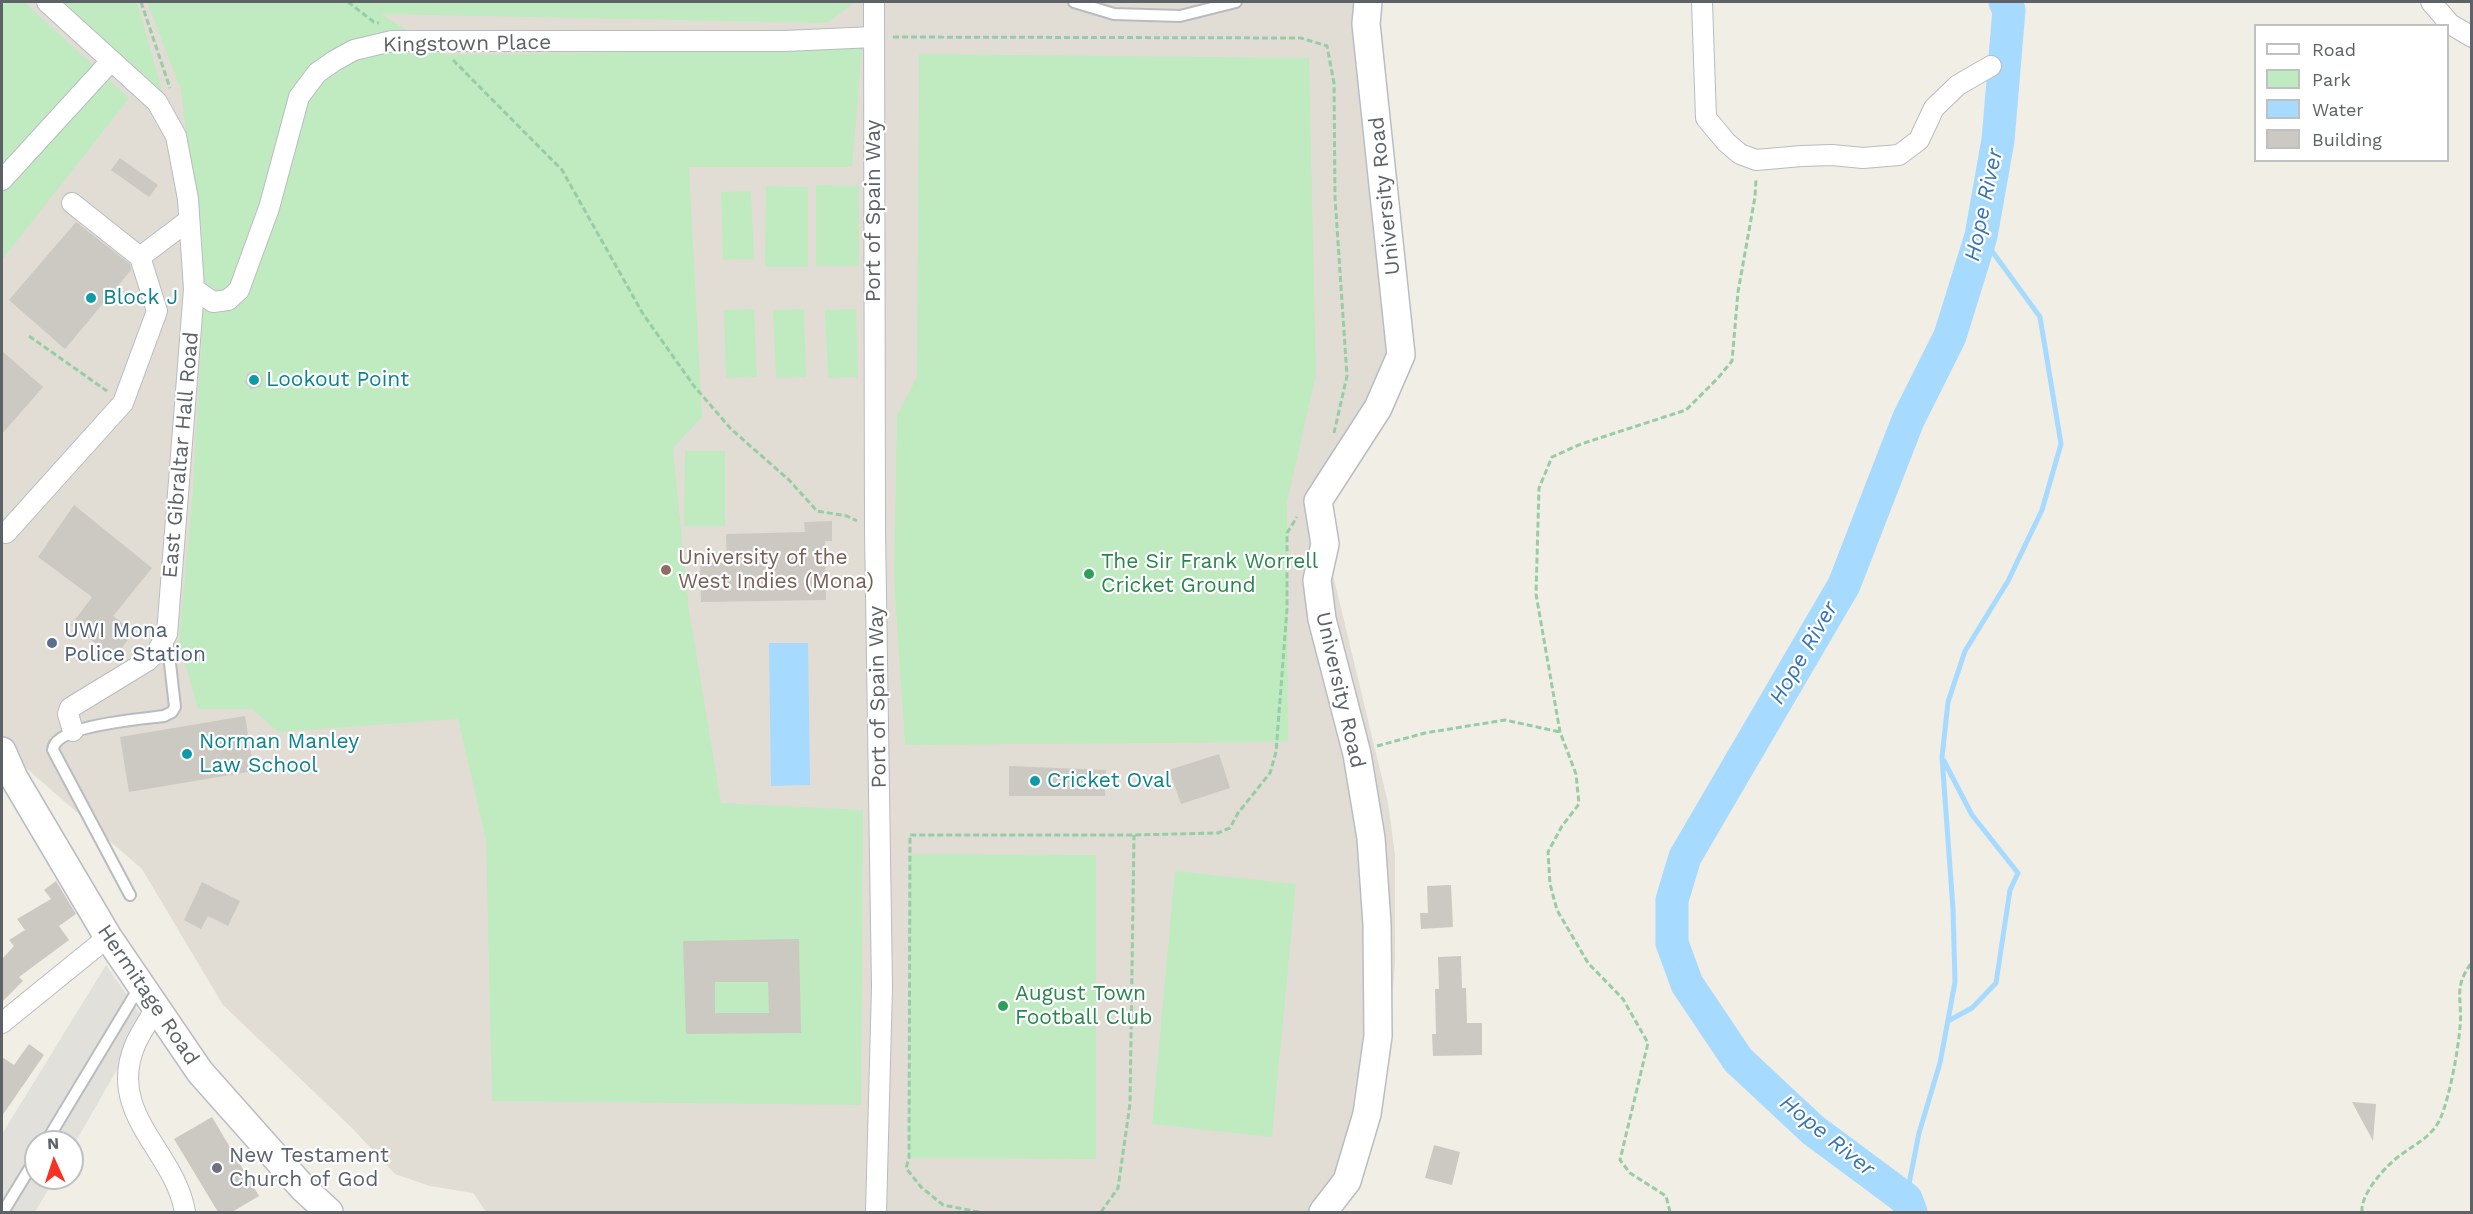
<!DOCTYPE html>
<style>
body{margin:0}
#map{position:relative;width:2473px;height:1214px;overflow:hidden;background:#f1eee5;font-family:"Work Sans",sans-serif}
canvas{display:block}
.frame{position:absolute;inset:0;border:3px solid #5d6267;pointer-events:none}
.legend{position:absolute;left:2254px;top:24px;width:195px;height:138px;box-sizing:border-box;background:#fff;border:2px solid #bec0c2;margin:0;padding:8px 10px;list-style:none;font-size:18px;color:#5d6267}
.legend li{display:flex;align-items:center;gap:12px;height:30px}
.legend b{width:30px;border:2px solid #bec0c2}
.north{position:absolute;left:24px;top:1130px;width:60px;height:60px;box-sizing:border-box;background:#fff;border:2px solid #bec0c2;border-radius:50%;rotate:357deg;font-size:16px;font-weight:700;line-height:24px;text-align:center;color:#5d6267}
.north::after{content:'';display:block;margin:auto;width:21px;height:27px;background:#fb3022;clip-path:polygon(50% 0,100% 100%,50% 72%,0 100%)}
</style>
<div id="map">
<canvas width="2473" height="1214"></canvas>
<div class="frame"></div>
<ul class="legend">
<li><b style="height:8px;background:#fff"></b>Road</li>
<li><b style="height:16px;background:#c0ebc0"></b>Park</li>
<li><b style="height:16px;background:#a7daff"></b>Water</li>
<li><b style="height:16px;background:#ccc9c2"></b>Building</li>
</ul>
<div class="north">N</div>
</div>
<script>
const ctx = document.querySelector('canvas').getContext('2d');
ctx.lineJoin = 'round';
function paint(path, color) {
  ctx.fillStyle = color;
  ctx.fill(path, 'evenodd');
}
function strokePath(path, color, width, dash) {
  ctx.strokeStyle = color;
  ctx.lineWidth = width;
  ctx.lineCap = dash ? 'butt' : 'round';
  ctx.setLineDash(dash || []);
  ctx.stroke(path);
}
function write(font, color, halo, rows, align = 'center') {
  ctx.font = font + ' "Work Sans",sans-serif';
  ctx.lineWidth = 4.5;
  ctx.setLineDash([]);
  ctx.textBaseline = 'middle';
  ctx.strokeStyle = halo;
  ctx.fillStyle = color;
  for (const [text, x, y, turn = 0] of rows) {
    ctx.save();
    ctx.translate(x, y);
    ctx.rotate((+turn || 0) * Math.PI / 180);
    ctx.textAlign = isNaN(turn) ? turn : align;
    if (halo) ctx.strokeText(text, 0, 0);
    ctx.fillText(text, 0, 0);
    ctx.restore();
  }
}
const industrial = new Path2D(`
 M106,965L145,1021L72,1148V1142H36V1178H55L35,1212H2V1134Z`);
const education = new Path2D(`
 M2,2H1371L1408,325L1320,521L1388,803L1395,855V963L1389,1042L1329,1212H486L473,1193L430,1186L395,1174L352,1128L223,1005L142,869L2,747Z`);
const green = new Path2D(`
 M2,2H24L129,98L2,260Z
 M61,2H137L165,101Z
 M147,2H855L827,23L381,14L447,55L862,48L852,167H689L702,417L673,448L689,610L721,803L863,810L861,1105L492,1101L486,840L458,719L278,732L252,709H198L179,642L193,489L205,279L181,90Z
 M919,54L1309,58L1316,375L1287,502L1288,742L905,745L894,580L897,416L917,377Z
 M816,185L859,186V266H816Z
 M766,186L808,187V267H765Z
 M751,191L754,259L723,260L721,192Z
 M754,309L757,377L726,378L724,310Z
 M804,309L806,377L776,378L773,310Z
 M856,309L858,377L828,378L825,310Z
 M685,451H725V526H684Z
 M909,854L1096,855V1159L909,1158Z
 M1175,871L1296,884L1272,1137L1152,1124Z`);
const water = new Path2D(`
 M769,643H808L810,785L771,786Z`);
const stream = new Path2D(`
 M1944,761L1972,815L2018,873L2010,890L1996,983L1972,1008L1948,1021
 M1906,1199L1919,1133L1940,1063L1955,982L1953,909L1942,757L1948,702L1965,651L2008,581L2042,510L2061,444L2040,317L1981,236`);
const river = new Path2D(`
 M1911,1212L1906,1199L1813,1130L1738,1060L1687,984L1672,943V900L1685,857L1844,585L1908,420L1950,336L1981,236L1998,140L2009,10L2005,2`);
const building = new Path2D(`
 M120,158L158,185L149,197L111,170Z
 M76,222L130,264L131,270L65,349L9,300Z
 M2,351L43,387L2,434Z
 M257,371L263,379L260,387L251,389L245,382L248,373Z
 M74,505L152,568L113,616L134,632L115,657L71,625L92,597L38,557Z
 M832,521V541H825L826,600L701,602L700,563H727L726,534L805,532L804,522Z
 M245,716L254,771L129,792L120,737Z
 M1219,754L1230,788L1181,804L1169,770Z
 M1009,766L1106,770L1105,796H1009Z
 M56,881L76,914L59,926L69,940L19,977L23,981L2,1002V959L14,946L9,940L25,930L17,919L51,899L44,890Z
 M202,882L240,901L228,926L208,916L201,929L184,920Z
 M1451,885L1453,927L1421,929L1420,913H1428L1427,886Z
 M799,939L801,1033L686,1034L683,941ZM715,982H768L769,1013H715Z
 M1461,956L1462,988H1466L1467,1023H1482V1055L1433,1056L1432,1034H1436L1435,989H1439L1438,957Z
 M29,1044L44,1055L2,1116V1057L14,1065Z
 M2352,1102L2376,1104L2373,1141Z
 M212,1117L259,1196L232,1212H218L174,1139Z
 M1434,1145L1460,1152L1452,1185L1425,1178Z`);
const path = new Path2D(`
 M141,2L170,88
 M348,2L374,22L379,23
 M893,37L1301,38L1327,46L1334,83L1335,197L1347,376L1334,433
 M453,60L562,170L643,314L694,386L731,429L789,480L817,511L847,516L857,521
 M29,336L107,391
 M1377,746L1425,733L1505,720L1560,732
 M979,1212L943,1205L921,1187L906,1168L909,1158L910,835H1134L1218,833L1230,828L1238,813L1270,773L1276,752L1287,609V533L1297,517
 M1101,1212L1118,1188L1130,1104L1134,835
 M1670,1212L1666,1196L1630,1173L1620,1160L1648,1043L1623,999L1588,963L1557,910L1550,884L1548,852L1562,826L1579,804L1576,774L1560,732L1536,594L1539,488L1552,457L1581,444L1686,410L1718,378L1732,361L1738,292L1755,197L1756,179
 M2362,1212C2360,1194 2387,1164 2402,1154C2417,1143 2433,1136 2441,1117C2450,1095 2458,1051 2460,1027C2463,999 2452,989 2472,962`);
const lane = new Path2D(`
 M1074,2L1114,14L1180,16L1236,2
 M130,895L53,750C54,725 142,719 164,716L172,712L175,707L167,637
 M46,1142L140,986
 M3,1212L36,1158`);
const street = new Path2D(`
 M47,2L157,102L176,136L188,199L194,289L167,634L157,652L147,661L70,708L68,714L73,731
 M874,2L875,530L882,987L876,1212
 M1702,2L1706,118L1726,142L1740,154L1756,160L1802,156L1832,155L1863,158L1899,155L1919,140L1934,108L1958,85L1991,66
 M2431,2L2450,24L2472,37
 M2,180L111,61
 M140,257L189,220
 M194,289L213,302L228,300L239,290L269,208L299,97L317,73L334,61L354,50L392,41H785L874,37
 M6,533L123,403L157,311L140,257L72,203
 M155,1009C149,1021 140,1033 135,1045C106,1114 175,1151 185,1212
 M2,1023L108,937`);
const secondary = new Path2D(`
 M2,751L14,778L108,937L200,1072L303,1188L329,1212
 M1323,1212L1347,1181L1367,1114L1378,1036L1377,924L1371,838L1357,754L1322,619L1317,580L1325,544L1318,501L1378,408L1401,355L1366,24L1368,2`);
const markers = [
 [91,298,6,"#0f9aa8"],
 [254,380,6,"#0f9aa8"],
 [666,570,6,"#8d6e63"],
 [1089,574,6,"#2e9e5b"],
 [52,643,6,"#5c6f8a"],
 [187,754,6,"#0f9aa8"],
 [1035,781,6,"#0f9aa8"],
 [1003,1006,6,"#2e9e5b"],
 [217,1168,6,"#6b7280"]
];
const streetNames = [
 ["Kingstown Place",467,44,-1],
 ["University Road",1385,196,-96],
 ["Port of Spain Way",874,211,-90],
 ["East Gibraltar Hall Road",181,455,-85],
 ["University Road",1340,690,77],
 ["Port of Spain Way",878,697,-91],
 ["Hermitage Road",148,995,56]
];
const cultureNames = [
 ["Block J",103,298],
 ["Lookout Point",266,380],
 ["Norman Manley",199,742],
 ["Law School",199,766],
 ["Cricket Oval",1047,781]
];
const educationNames = [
 ["University of the",678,558],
 ["West Indies (Mona)",678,582]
];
const leisureNames = [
 ["The Sir Frank Worrell",1101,562],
 ["Cricket Ground",1101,586],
 ["August Town",1015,994],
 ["Football Club",1015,1018]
];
const serviceNames = [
 ["UWI Mona",64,631],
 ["Police Station",64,655]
];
const worshipNames = [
 ["New Testament",229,1156],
 ["Church of God",229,1180]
];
const waterNames = [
 ["Hope River",1984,205,-78],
 ["Hope River",1804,653,-60],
 ["Hope River",1827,1136,39]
];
paint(industrial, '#e2e0da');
paint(education, '#e1ddd4');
paint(green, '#c0ebc0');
paint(water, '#a7daff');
strokePath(stream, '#a7daff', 5);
strokePath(river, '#a7daff', 33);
paint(building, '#ccc9c2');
strokePath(lane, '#b8bcc0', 14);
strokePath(street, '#b8bcc0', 22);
strokePath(secondary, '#b9bdc3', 30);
strokePath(path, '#97cda6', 3, [6, 3]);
strokePath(lane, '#fff', 10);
strokePath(street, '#fff', 20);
strokePath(secondary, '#fff', 27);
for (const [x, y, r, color] of markers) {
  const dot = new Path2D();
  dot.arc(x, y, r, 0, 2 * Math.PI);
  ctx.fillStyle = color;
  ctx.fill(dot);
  strokePath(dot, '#fff', 2);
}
write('21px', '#5d6267', '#fff', streetNames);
write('21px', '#0d838f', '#fff', cultureNames, 'left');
write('21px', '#785e54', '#fff', educationNames, 'left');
write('21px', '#27864d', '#fff', leisureNames, 'left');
write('21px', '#4e5e75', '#fff', serviceNames, 'left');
write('21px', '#5b616d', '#fff', worshipNames, 'left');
write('italic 22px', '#3674b3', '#fff', waterNames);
</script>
